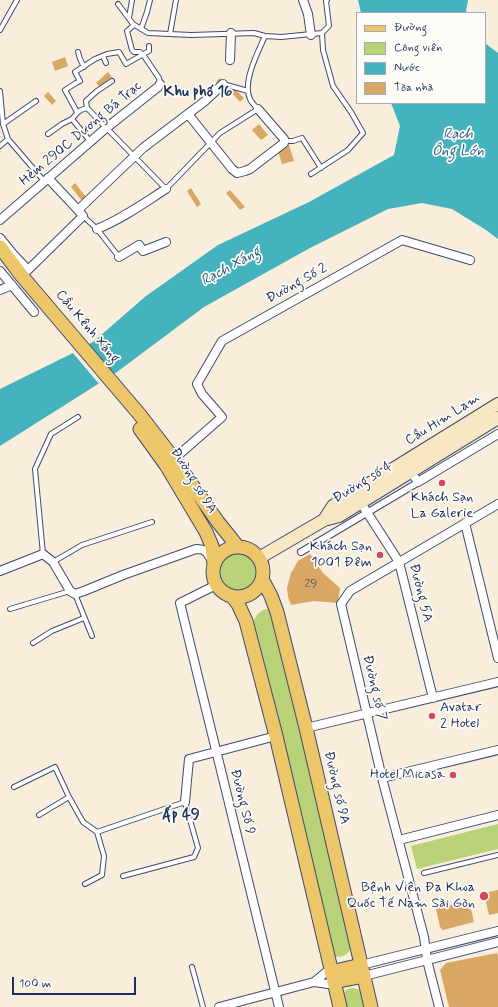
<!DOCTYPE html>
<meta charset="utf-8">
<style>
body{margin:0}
#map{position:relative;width:498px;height:1007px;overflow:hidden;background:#f9eddc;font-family:Mynerve,sans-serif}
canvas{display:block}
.legend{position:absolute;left:356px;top:12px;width:130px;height:92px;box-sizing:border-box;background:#fdfcf7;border:1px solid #a3aaba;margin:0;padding:5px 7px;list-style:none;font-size:12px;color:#1b2f5e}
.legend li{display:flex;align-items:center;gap:8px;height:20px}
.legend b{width:20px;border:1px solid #a3aaba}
.scale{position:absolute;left:12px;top:977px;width:124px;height:18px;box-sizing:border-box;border:2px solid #1b2f5e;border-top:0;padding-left:5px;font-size:12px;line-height:14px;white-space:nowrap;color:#1b2f5e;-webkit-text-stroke:3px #fdfcf7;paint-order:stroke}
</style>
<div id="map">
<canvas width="498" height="1007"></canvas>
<ul class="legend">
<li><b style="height:5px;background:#ecc669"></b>Đường</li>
<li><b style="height:11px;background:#bad277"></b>Công viên</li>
<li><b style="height:11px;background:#44b3be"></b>Nước</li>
<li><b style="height:11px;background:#d8a764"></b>Tòa nhà</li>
</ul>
<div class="scale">100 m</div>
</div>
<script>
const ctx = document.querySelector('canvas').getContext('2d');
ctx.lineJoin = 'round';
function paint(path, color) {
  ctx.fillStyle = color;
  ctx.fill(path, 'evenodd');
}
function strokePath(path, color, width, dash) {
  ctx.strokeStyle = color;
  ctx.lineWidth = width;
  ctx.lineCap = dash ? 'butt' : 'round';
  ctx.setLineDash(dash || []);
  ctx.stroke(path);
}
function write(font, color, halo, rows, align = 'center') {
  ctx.font = font + ' Mynerve,sans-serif';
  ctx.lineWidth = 3.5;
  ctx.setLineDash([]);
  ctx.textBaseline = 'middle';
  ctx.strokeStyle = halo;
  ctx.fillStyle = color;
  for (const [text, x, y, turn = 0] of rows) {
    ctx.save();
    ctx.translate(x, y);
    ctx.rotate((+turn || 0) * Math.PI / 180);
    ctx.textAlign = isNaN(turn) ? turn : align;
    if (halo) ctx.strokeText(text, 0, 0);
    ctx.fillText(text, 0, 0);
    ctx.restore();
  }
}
const green = new Path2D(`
 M219 571a19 19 0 1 1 38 0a19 19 0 1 1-38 0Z
 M265,609L270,610L273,614L352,947C348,954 344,957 336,957L332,953L254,625C254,616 257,614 265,609Z
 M498,824V849L417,869L411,846Z
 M353,988C365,990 364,996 367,1007H344C342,998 341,989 353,988Z`);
const water = new Path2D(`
 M358,0H468L466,11L467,13H361Z
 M485,43L498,53V239L486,230L452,209L422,203L388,209L310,248L204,307L117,372L0,446V389L71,354L93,342L146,296L218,245L309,202L394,155L400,126L391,103H485Z`);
const pier = new Path2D(`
 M86,344L114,376L100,385L72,352Z`);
const building = new Path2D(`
 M65,57L68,66L55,71L52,62Z
 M108,72L112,77L100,87L96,83Z
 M220,78L231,90L227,94L216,82Z
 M235,89L244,98L240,102L231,92Z
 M48,92L56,101L52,105L44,96Z
 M259,124L268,135L261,140L252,130Z
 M289,145L294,161L282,164L277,148Z
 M75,183L86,197L82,201L71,187Z
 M191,188L201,204L197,207L187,191Z
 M230,190L245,207L240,210L226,193Z
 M310,554L323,573L340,588L338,603L314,601L291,605L288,597L287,588L291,573L298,561Z
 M498,890V913L489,915L484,893Z
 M469,900L474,922L443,930L440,927L436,909Z
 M497,953L498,957V1007H449L440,970L446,963Z`);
const service = new Path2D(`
 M118,4L133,24L148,33L191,35L254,33L265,36L281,37L322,33
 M129,18L132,0
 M134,25L127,31L132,50L134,52H140L144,56L159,78L160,84
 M141,29L147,12L150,0
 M0,30L17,0
 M322,33L329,26L326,1L327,0
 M170,34L176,0
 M78,52L80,59L84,67
 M103,56L106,63
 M223,84L248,91
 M0,91L3,124L8,139L44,181
 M87,108L166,189L220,133L258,109C255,106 251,102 250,99C242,82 258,52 265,36
 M77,112L65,90L76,83L80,81L75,72L95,59L107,54L119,52L126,64L149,51V46
 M72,119L90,141
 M3,124L36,101
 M48,134L62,124L72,119L78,112L81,110L87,108L86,101L97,91L112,81
 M284,141H293L302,138L321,168
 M0,146L8,139
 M311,174L348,150L363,133L351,112L333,86L323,50L322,33
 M83,216L97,229L119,257
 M43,554L35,469L51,434L78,417
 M53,562L82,545L152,522
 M75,594L92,636
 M10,609L70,591
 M33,643L52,631L84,618
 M14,787L55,767L69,797
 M39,815L69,797L83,822L97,832L185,802L198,848L194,857L123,876
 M424,873L498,855
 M85,884L102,875L104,856L97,832
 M192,967L203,1007`);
const pedestrian = new Path2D(`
 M301,552L422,480`);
const minor = new Path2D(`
 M303,0L308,14L311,35
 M230,60L231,33
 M188,114L232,169L237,173L245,171L250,169L284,143V139L258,109
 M48,178L78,210
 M0,220L105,129L158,87L160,84
 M97,229C122,219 144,203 166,189
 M0,238L13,254L28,270L83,216L78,210L143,148L205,101L223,84
 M119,257L139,245L143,251L166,242
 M0,271L34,312
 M0,290L12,285
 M174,459L222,417L202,394L197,384L222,341L402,240L470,260
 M411,472L418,482L498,434
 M361,503L399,562L433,698
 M465,523L498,658
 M0,571L43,554L53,562L70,591L75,594L84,591L123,575L196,549C207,549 207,553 212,561
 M216,585L180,603L202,693L279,1007
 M306,728L498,682
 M382,778L498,750
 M185,802L189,759L276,736
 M399,840L498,815
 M361,965L498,931
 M364,976L498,942
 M314,982L325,973L331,972
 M219,1007L314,982L328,984L334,982
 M439,1007L427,960L424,937L382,778L341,604L350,591L498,504`);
const secondary = new Path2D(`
 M324,520L333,506L498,404
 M259,558L324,520L339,516L498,418`);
const primary = new Path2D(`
 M0,247L21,275L140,415L174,459L218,522L238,547
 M140,429L166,465L206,532L212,546L214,564
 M213 572a25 25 0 1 1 50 0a25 25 0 1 1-50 0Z
 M262,579L271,596L277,612L306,728L371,1007
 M232,596L238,604L246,621L276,736L340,1007
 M331,972L361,965
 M334,982L364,976`);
const markers = [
 [442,483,4,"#d1495b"],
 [380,555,4,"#d1495b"],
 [432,716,4,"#d1495b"],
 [453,775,4,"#d1495b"],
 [484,896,5,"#d1495b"]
];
const numberNames = [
 ["29",311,584]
];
const streetNames = [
 ["Hẻm 290C Dương Bá Trạc",81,134,-40],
 ["Đường Số 2",297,284,-29],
 ["Cầu Kênh Xáng",87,327,50],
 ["Cầu Him Lam",443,420,-32],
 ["Đường số 9A",193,481,58],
 ["Đường số 4",363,483,-31],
 ["Đường 5A",420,593,76],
 ["Đường số 7",374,688,77],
 ["Đường số 9A",336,788,77],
 ["Đường Số 9",242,802,76]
];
const poiNames = [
 ["Khách Sạn",442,498,"center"],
 ["La Galerie",442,514,"center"],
 ["Khách Sạn",372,547],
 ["1001 Đêm",372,563],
 ["Avatar",440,708,"left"],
 ["2 Hotel",440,724,"left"],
 ["Hotel Micasa",445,775],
 ["Bệnh Viện Đa Khoa",475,888],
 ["Quốc Tế Nam Sài Gòn",475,904]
];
const neighbourhoodNames = [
 ["Khu phố 16",198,93],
 ["Ấp 49",181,816]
];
const waterNames = [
 ["Rạch",458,135],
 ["Ông Lớn",458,152],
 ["Rạch Xáng",231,267,-29]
];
paint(green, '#bad277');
paint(water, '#44b3be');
paint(pier, '#f9eddc');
paint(building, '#d8a764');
strokePath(service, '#3c4c71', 6);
strokePath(pedestrian, '#3c4c71', 8);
strokePath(minor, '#3c4c71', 10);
strokePath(secondary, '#3c4c71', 14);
strokePath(primary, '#3c4c71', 15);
strokePath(service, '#fff', 4);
strokePath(pedestrian, '#fff', 6);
strokePath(minor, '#fff', 8);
strokePath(secondary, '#f7e8c3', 12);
strokePath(primary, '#ecc669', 13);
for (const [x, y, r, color] of markers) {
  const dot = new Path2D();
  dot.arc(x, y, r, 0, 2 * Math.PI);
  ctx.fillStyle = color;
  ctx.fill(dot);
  strokePath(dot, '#fdfcf7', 1.5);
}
write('12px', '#4a4d60', null, numberNames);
write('14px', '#1b2f5e', '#fdfcf7', streetNames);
write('14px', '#1b2f5e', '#fdfcf7', poiNames, 'right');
write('bold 15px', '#1b2f5e', '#fdfcf7', neighbourhoodNames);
write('italic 15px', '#295d80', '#fdfcf7', waterNames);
</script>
